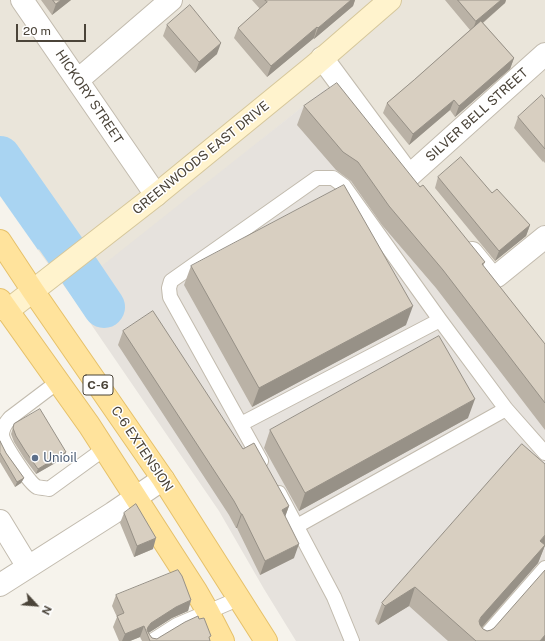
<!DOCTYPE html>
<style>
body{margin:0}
#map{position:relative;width:545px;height:641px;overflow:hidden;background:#f6f3ec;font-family:"Public Sans",sans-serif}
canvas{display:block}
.north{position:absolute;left:16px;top:585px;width:40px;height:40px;-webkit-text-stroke:3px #fff;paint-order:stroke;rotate:116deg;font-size:11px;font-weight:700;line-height:16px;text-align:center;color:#4b4439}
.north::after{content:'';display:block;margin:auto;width:14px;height:18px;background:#4b4439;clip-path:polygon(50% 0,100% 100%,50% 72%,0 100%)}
.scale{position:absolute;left:16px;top:24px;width:70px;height:18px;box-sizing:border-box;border:2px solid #4b4439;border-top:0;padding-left:5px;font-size:12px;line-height:14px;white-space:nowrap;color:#4b4439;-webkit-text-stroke:3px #fff;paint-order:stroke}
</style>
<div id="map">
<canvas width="545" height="641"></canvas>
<div class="north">N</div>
<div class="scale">20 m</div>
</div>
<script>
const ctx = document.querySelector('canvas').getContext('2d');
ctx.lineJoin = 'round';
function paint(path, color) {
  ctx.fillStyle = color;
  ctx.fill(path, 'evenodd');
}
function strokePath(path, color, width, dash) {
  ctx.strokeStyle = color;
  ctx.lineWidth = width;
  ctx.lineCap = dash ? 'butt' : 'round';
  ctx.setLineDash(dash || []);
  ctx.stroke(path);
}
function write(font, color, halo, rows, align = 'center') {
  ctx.font = font + ' "Public Sans",sans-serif';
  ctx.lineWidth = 3;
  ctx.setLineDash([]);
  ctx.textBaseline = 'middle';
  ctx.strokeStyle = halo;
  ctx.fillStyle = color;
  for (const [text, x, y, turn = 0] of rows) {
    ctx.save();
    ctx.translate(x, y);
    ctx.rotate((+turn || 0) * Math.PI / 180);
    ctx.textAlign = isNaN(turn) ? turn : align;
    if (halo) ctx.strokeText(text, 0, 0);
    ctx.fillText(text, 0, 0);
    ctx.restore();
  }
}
const residential = new Path2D(`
 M0,0H545V364L326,88L70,294L38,250L64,227L0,138Z`);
const industrial = new Path2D(`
 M326,88L545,364V641H296L264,589L219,511L69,292Z`);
const water = new Path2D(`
 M0,138L64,227L38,250L0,196Z`);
const river = new Path2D(`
 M0,157L70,257
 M75,264L104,307`);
const lane = new Path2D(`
 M59,381L10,418C6,423 2,427 2,435C3,443 29,483 37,487C40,488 46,488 49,489L104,449
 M241,424L440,320
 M261,461L170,297L169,288L171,281L317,178H333L344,186L440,320L506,409L545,453
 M279,493L334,597L352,641
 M297,526L506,409
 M152,641L177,625L238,599
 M481,641L545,568`);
const street = new Path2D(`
 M22,0L156,195
 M322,58L404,169
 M78,80L171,0
 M409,176L545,54
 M472,253L490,275L493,277L497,276L545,237
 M0,521L28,567
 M0,585L113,513L163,479`);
const secondary = new Path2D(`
 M7,311L156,195L315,65L390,0`);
const primary = new Path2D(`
 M0,241L33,291L163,479L266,641
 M0,300L89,425L196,591L208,612L223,641`);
const wall = new Path2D(`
 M41,0H71L52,15Z
 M252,0H355L353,6L314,39V38L267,77L234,38L238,28L260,9Z
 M445,0H506L505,3L483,23L514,58L510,69L455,117L450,110L409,145L383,113L387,103L414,80L470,30Z
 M167,25L217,54L195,73L163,36Z
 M545,99V163L543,161V162L514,128L518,117Z
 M304,106L420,187L485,262L483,266L545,344V430L436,288L382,225L351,181L336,170L297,125Z
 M438,177L492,193L530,225L526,236L495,261L435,188Z
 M191,266L406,325L252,407L184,285Z
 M123,331L243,449L289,506L285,516L294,558L260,575L237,528H236L229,515L118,345Z
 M468,418L299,511L264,448L270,430Z
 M14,424L66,452L64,458L36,474L24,458L14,442L11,434Z
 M0,441L6,453L24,478L21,483L15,487L0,462Z
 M522,444L544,548L538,563L482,628L483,629L487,631L491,630L494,628L545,641H448L409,606L378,625L375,621L382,603Z
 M124,513L153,549L134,557L120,523Z
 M116,595L191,600L188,611L172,618L148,633L149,634L152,638L157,639L210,640V641H142L140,637L130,641H119L113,627L117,617L112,606Z`);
const shadedWall = new Path2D(`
 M61,0H71L52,15L56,4Z
 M351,0H355L353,6L314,39L318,28Z
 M501,0H506L505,3L472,32L476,21Z
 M317,27L314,38L267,77L271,66Z
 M221,43L217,54L195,73L199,62Z
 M514,58L510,69L455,117L459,106Z
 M454,100L450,110L409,145L413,134Z
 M530,225L526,236L495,261L499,251Z
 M413,306L406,325L252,407L259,388Z
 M475,399L468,418L299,511L305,493Z
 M66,452L64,458L36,474L38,469Z
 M24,478L21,483L15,487L17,482Z
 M289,506L284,520L282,510Z
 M241,514H242L237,528H236Z
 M545,535V546L544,548L538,563L475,635L473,640L481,617Z
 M156,538L153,549L134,557L137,546Z
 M299,544L294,558L260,575L265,561Z
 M415,587L409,606L378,625L385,606Z
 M191,600L188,611L172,618L147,634L146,632L148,627L151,623L176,607Z
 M144,626L140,637L130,641H122L125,634Z
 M545,635V641H540Z`);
const building = new Path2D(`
 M53,0H61L56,4Z
 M265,0H351L318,28L317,27L271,66L238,28L267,2Z
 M458,0H501L476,21Z
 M190,5L221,43L199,62L167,25Z
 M481,21L514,58L459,106L454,100L413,134L387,103L414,80Z
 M337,83L420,187L423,185L485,262L482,264L545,344V403L443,270L389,206L358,162L343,152L304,106Z
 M542,95L545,99V149L518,117Z
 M461,157L492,193L497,189L530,225L499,251L438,177Z
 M344,185L413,306L259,388L191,266Z
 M153,311L243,449L254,443L289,506L282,510L299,544L265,561L242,514H241L234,501L123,331Z
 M439,336L475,399L305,493L270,430Z
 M40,409L66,452L38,469L26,452L16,436L13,428L14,424Z
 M0,441L6,453L24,478L17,482L0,453Z
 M522,444L545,464V535L540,541L545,545L481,617L479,621L480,625L483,629L487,631L491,630L494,628L545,570V635L540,641H476L415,587L385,606L382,603Z
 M136,504L156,538L137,546L124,513Z
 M178,570L182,576L191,600L176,607L151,623L148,627L147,630L149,634L152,638L157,639L160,637L185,622L198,616L199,619L204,618L211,636L209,637L210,641H150L144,626L125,634L117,616L124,613L116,595Z`);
const markers = [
 [35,458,4,"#5c6f8a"]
];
const shields = [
 [98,385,30]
];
const shieldNames = [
 ["C-6",98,385]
];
const streetNames = [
 ["HICKORY STREET",89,97,56],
 ["SILVER BELL STREET",477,115,-42],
 ["GREENWOODS EAST DRIVE",201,158,-39],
 ["C-6 EXTENSION",142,449,56]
];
const serviceNames = [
 ["Unioil",43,458]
];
paint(residential, '#eae5da');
paint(industrial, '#e6e2dd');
paint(water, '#a9d4f2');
strokePath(river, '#a9d4f2', 42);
strokePath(lane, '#c2bbae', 16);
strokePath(street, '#c2bbae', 24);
strokePath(secondary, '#d6c79b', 24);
strokePath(primary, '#e6c16a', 24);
strokePath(lane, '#fff', 14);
strokePath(street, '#fff', 22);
strokePath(secondary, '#fff3cd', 22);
strokePath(primary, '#ffe39c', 22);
paint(wall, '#bab2a6');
paint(shadedWall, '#979187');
paint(building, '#d8cfc1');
strokePath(building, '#979187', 1);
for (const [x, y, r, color] of markers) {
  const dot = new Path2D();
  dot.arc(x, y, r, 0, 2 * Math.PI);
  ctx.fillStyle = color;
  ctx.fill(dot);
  strokePath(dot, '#fff', 1.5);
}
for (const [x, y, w] of shields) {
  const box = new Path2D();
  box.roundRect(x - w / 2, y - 10, w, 20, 3);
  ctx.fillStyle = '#fff';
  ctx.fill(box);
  strokePath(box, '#4b4439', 1);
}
write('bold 12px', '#4b4439', null, shieldNames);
write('13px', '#4b4439', '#fff', streetNames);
write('13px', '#4e5e75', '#fff', serviceNames, 'left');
</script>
